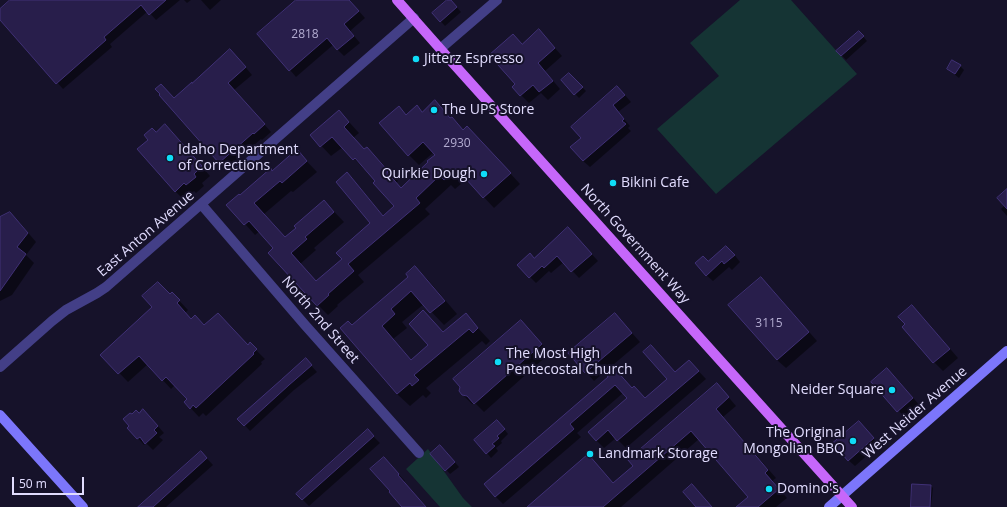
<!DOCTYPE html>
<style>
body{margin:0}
#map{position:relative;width:1007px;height:507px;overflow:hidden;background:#16122a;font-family:"Open Sans",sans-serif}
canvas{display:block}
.scale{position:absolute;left:12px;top:477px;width:72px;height:18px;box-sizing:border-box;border:2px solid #e1dcfe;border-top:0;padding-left:5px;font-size:12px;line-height:14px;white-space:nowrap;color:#e1dcfe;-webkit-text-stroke:3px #16122a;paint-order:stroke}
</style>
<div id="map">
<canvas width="1007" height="507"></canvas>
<div class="scale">50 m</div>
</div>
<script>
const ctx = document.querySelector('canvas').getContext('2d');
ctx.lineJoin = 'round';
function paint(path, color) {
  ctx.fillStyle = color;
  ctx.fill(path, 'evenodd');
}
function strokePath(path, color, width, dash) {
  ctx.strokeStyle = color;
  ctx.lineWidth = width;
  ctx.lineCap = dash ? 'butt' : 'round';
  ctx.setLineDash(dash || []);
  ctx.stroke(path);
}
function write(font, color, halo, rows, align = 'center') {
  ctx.font = font + ' "Open Sans",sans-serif';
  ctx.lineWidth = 4;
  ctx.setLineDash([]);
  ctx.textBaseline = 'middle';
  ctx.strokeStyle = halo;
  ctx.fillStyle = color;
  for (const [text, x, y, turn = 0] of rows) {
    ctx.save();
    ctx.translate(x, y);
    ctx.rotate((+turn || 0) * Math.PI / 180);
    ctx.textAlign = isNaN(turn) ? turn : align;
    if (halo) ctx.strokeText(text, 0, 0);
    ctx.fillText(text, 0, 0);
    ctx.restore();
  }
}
const green = new Path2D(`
 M740,0H791L857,74L716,194L657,129L719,76L690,43Z
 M428,449L463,498L472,507H440L406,469Z`);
const shadow = new Path2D(`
 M11,0H180L156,20L148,11L110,44L112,47L63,89L0,18V10Z
 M184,0H191L187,3Z
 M201,0H221L210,10Z
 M298,0H349L365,18L350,31L360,43L344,56L333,45L296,77L290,70Z
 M448,0H450L461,12L445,26L433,13Z
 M859,32L867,41L846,60L838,51Z
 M547,39L562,56L545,71L560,89L548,100L541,93L529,103L521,95L516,84L522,44Z
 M237,57L252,75L234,90L271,132L262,140L261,139L227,169L160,95L174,99Z
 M960,66L964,70L959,78L948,69Z
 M569,74L586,91L579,98L562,80Z
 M624,94L631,102L618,112L630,126L628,128L631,131L590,167L583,161L582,138L572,127Z
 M435,102L463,130L477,137L520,184L494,208L467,179L455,189L451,185L425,209L430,214L358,275L364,282L337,305L338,306L328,315L318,305L275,248L260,231L255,235L228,205L273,172L297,151L317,172L293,192L291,191L264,214L286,238L324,201L344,222L314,248L316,250L300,264L316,282L343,259L372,223L347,174L357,184L384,217L396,207L377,181L365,168L364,169L343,147L331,156L311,135L339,111L359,133L353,138L365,150L367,148L377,158L398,181L396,183L401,189L436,155L434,152L419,165L409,155L407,116L417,107L423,113Z
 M156,133L174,134L210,176L202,183L204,186L196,193L194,191L184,200L175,191Z
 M1007,190V216L1001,209L1005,205Z
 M0,218L19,222L36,242L26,255L34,263L12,295L0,301Z
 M568,228L598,261L579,278L564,262L551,273L549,271L536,283L530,277L534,259Z
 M733,253L740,262L732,270L729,267L713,281L706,275L709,262Z
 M415,267L428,280L457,314L444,325L424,304L402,322L407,328L393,339L412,361L466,315L490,341L486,345L482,341L426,388L431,393L426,398L423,395L410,406L397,394L352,327L410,277Z
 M761,278L770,287L817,341L786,368L777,360L730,305Z
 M172,293L188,310L185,313L191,320L248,346L250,344L265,359L261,362L262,364L206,416L203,413L199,417L185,402L188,399L175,385L171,389L148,364L128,382L102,355Z
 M912,306L921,315L958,358L943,371L934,362L903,327L906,324Z
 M615,314L640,342L594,381L569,353Z
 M529,330L550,353L484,412L476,404H472L463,395Z
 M306,360L317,372L294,390L250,431L239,419Z
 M689,361L706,379L626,448L616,438L604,448L596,440L628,398L623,393L577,433L581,437L503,504L496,497L610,377L632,389L645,399Z
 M896,378L921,407L907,420L873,382Z
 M725,393L736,406L723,417L776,478L772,481L787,498L776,507H738L749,497L699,439L621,507H528L614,484Z
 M139,414L150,417L164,433L159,437L163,440L153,450L146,443L144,445L129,428L132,416Z
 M501,425L508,434L501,441L502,443L496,448L498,451L491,458L487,453Z
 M865,429L879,445L855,466L848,460Z
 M368,431L380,443L309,506L297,494Z
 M445,451L459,467L450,474L432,454Z
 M201,452L213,465L166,507H142Z
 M390,465L405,481L404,482L426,507H403Z
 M913,485L931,486L933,488L931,507H912Z`);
const building = new Path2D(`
 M10,0H166L149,15L141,5L104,37L106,40L56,84L0,20V9Z
 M296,0H349L359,11L344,24L354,36L337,50L327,38L289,71L257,34Z
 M447,0H451L457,7L440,22L432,13Z
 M539,29L555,48L538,63L553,81L539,92L533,85L520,96L512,87L515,84L489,55L513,34L522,44Z
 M859,31L864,36L841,56L836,51Z
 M230,49L246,67L228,83L265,124L254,134L253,133L219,163L159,95L160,94L155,89L161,84L174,98L192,82V83Z
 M952,60L961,65L955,74L947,69Z
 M569,73L583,87L574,95L561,80Z
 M617,86L625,95L613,105L624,119L622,121L626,124L583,161L570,147L581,138L571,127Z
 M435,100L450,118L452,117L463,130L467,126L511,173L483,198L457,169L444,180L440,175L416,198L420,203L348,264L354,271L328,294L329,295L317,306L268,253L273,248L249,221L244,225L226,205L239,194L240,195L271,168L272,171L297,149L307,161L282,183L280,181L254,203L285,237L296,228L294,226L324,200L334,212L305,237L307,239L291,253L316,281L342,259L336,253L370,223L336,182L347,172L383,216L394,206L373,183L375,181L355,158L353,160L332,137L320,147L310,135L339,110L349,122L344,127L364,149L367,147L388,171L387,172L401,188L428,162L427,161L435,155L423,142L408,156L379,123L399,106L406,115L417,105L422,112Z
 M165,124L202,166L194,174L196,177L186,185L184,183L175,192L137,149L148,140L144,135L152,128L156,132Z
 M1007,189V209L997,198Z
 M10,212L28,233L17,247L26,254L0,291V217Z
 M568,227L592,254L571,272L557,256L544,268L542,266L529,278L517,265L530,253L534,258Z
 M726,246L735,255L724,264L722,261L706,276L695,263L703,256L708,261Z
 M415,266L445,301L430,313L411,291L391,309L395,314L382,326L411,360L428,345L409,324L423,310L443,332L466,313L478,328L473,333L469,329L414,375L419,380L412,386L410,383L397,394L340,328L348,321L352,325L408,277L406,274Z
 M761,277L809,332L777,360L728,305Z
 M158,282L170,294L172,292L180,300L177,303L191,319L195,315L204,325L218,313L248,345L250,342L257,349L253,353L254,354L196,408L193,405L190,409L184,402L187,399L166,377L162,381L139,356L118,374L100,355L152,307L142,296Z
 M912,305L950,349L933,363L902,327L905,324L898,317Z
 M615,313L632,333L585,373L568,353Z
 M521,320L542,344L474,404L467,396L462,395L459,391L460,387L453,379Z
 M651,345L675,372L689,360L699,371L617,441L608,430L596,441L588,432L627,398L615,385L570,424L574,429L495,497L484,484L608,377L607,375L615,369L632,388L634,386L645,398L667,379L643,352Z
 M306,358L312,365L289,385L244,426L237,419L281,380Z
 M887,368L913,398L897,412L871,382Z
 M717,383L729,397L716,409L768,470L765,473L779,489L758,507H736L748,497L691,431L603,507H527L588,454L613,483L633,466L628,460Z
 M143,409L158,426L154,430L157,433L145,444L140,437L137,439L127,428L129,426L123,419L130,413L132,414L136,410L139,413Z
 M497,420L505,429L497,436L499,438L492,444L495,446L486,454L474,440Z
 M859,421L874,438L848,461L833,443Z
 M368,429L374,436L302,500L296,494Z
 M440,445L455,462L445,471L430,454Z
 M201,451L207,458L153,507H138Z
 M384,457L399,474L398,475L426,507H402L389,492L390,491L370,469Z
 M692,484L712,507H696L683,492Z
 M912,484L931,485L930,507H911Z`);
const street = new Path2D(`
 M440,49L497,0
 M201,204L305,325L419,453
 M0,367L52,321L66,310L97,293L106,287L414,18`);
const secondary = new Path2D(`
 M0,415L83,507
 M829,507L1007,351`);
const primary = new Path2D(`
 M397,0L451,61L852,507`);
const markers = [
 [416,59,4,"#0fdcf7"],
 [434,110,4,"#0fdcf7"],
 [170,158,4,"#0fdcf7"],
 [484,174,4,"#0fdcf7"],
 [613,183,4,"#0fdcf7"],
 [498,362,4,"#0fdcf7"],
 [892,390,4,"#0fdcf7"],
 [853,441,4,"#0fdcf7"],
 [590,454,4,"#0fdcf7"],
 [769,489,4,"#0fdcf7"]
];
const numberNames = [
 ["2818",305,35],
 ["2930",457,144],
 ["3115",769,324]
];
const poiNames = [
 ["Jitterz Espresso",424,59],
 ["The UPS Store",442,110],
 ["Idaho Department",178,150],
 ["of Corrections",178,166],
 ["Quirkie Dough",476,174,"right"],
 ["Bikini Cafe",621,183],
 ["The Most High",506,354],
 ["Pentecostal Church",506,370],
 ["Neider Square",884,390,"right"],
 ["The Original",845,433,"right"],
 ["Mongolian BBQ",845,449,"right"],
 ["Landmark Storage",598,454],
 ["Domino's",777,489]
];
const streetNames = [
 ["East Anton Avenue",146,234,-41],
 ["North Government Way",635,244,48],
 ["North 2nd Street",320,320,49],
 ["West Neider Avenue",915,413,-41]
];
paint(green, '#153434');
paint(shadow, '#0007');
paint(building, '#281e4b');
strokePath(building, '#403176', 1);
strokePath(street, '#433f87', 10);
strokePath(secondary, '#7c76fb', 10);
strokePath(primary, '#c667fa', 10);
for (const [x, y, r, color] of markers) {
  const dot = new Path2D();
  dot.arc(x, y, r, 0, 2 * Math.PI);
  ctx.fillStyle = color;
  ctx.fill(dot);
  strokePath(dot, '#16122a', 1.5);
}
write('12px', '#b3acd1', null, numberNames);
write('14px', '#e1dcfe', '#16122a', poiNames, 'left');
write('14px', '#e1dcfe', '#16122a', streetNames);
</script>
